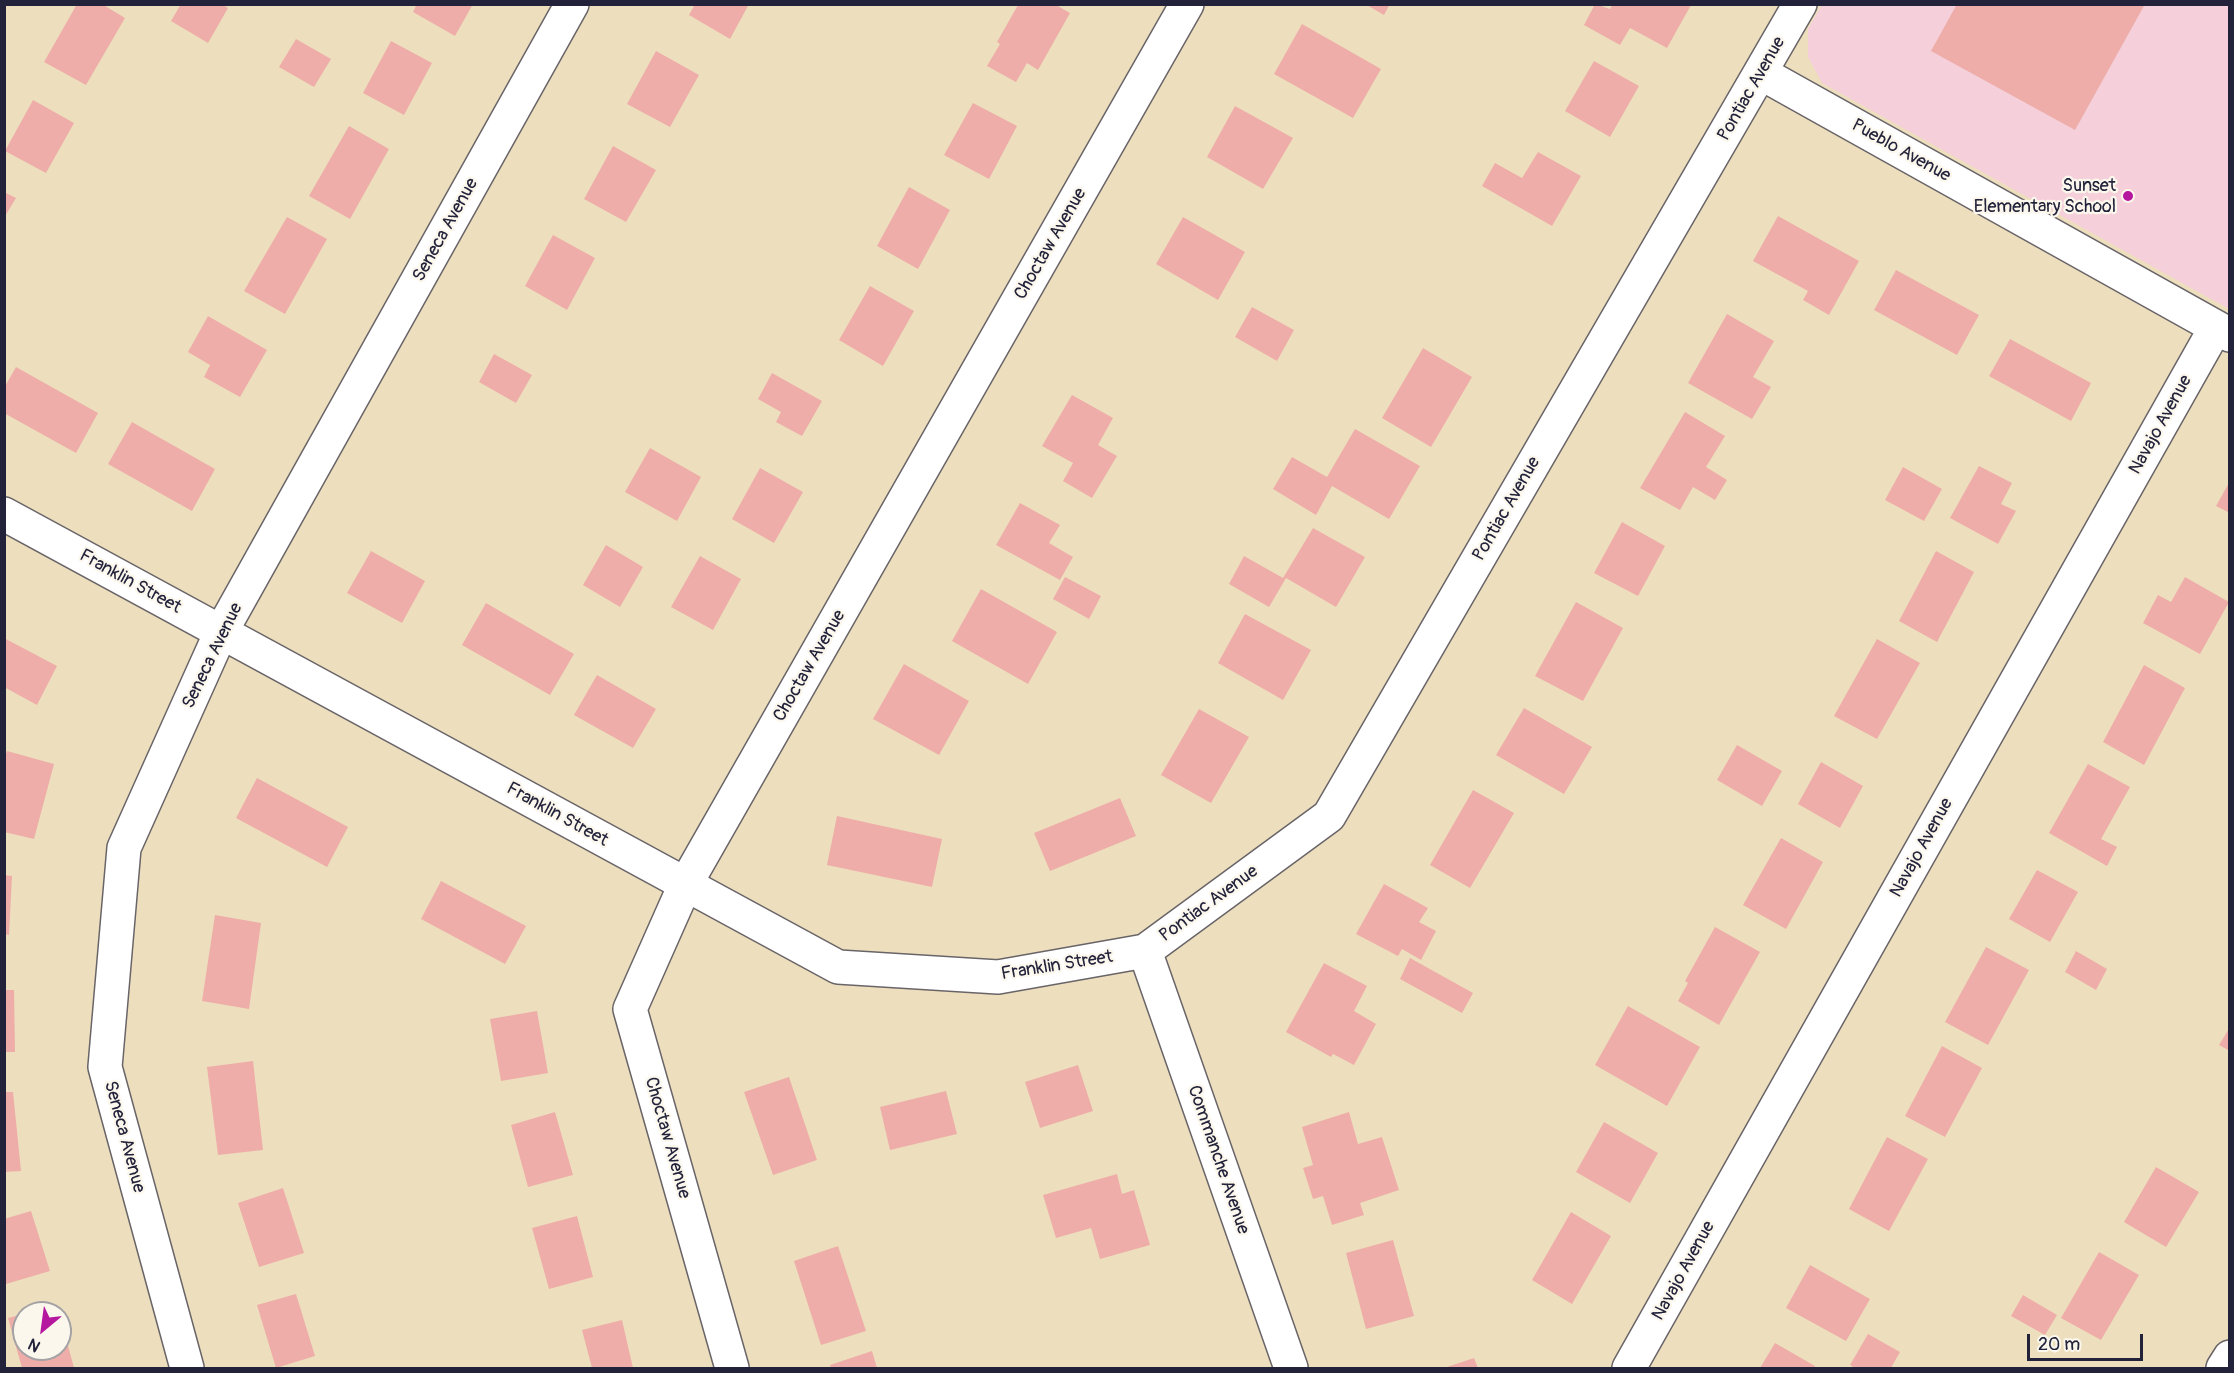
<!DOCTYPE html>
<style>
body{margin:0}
#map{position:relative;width:2234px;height:1373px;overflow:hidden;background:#eddfbd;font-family:Pangolin,sans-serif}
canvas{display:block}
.frame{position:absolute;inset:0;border:6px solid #22223b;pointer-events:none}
.north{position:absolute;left:12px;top:1301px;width:60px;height:60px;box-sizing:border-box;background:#fbf7ec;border:2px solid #a4a2a5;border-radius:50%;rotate:209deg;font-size:16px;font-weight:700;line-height:24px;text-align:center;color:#22223b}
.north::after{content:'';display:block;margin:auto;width:21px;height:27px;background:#b5179e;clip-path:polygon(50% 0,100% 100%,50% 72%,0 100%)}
.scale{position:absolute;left:2027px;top:1334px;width:116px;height:27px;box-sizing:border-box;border:3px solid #22223b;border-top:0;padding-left:8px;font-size:18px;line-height:21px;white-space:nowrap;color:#22223b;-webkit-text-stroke:4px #fbf7ec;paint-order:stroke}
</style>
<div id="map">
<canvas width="2234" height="1373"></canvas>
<div class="frame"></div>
<div class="north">N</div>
<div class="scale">20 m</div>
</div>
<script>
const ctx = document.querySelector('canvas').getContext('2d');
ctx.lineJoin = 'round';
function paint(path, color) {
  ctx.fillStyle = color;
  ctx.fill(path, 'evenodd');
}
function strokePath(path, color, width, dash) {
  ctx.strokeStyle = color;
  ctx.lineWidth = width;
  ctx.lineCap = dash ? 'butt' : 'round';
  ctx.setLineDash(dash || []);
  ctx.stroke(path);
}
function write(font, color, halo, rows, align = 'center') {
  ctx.font = font + ' Pangolin,sans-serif';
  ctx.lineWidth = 4.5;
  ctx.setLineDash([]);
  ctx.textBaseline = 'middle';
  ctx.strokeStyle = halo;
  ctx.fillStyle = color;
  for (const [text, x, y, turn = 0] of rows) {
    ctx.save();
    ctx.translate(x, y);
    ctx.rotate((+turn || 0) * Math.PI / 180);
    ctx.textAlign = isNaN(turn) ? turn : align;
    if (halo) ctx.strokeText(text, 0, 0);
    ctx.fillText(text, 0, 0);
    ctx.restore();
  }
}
const built = new Path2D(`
 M1822,5H2229V309L1822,83L1808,57V29Z`);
const building = new Path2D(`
 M77,4H102L125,18L86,85L44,62Z
 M181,4H221L228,8L208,43L171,21Z
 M417,4H473L455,36L413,12Z
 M695,4H749L730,39L689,15Z
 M1365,4H1390L1384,15Z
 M1595,4L1610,9L1612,5H1691L1667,48L1630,28L1620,45L1584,25Z
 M1957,4H2145L2075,130L1931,51Z
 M1018,5H1056L1070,13L1038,70L1027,63L1016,82L987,66L1000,44L997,42Z
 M1302,24L1381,69L1353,118L1274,74Z
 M296,39L331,59L314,87L279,67Z
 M391,41L432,63L404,115L363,93Z
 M656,51L699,75L670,127L627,104Z
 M1594,61L1639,86L1610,137L1565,111Z
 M33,100L74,123L46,173L5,151Z
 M973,103L1017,126L989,179L944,155Z
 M1235,106L1293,138L1263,189L1207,157Z
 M349,126L389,149L350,219L309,196Z
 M613,146L656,170L626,222L584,199Z
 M1538,152L1581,176L1552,226L1482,186L1495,163L1522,178Z
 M909,187L950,210L918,269L877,246Z
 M4,192L16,198L4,218Z
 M1778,216L1859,261L1829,315L1803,300L1808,291L1753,261Z
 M287,217L327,239L285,314L244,291Z
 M1183,217L1245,252L1218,300L1156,264Z
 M553,235L595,258L567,310L525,286Z
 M1896,270L1979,315L1957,355L1874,310Z
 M870,286L914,311L883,366L839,340Z
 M1252,307L1294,330L1277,361L1235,337Z
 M1727,314L1774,341L1753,377L1771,387L1752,419L1688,383Z
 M208,316L267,350L240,397L204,377L210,365L188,352Z
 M2010,339L2091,383L2071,421L1989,376Z
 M1423,348L1472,377L1431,447L1382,418Z
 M494,354L532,375L516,403L479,382Z
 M16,367L98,413L76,453L4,413V388Z
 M772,373L822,401L802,436L776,422L781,412L758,399Z
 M1072,395L1113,418L1098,445L1117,456L1092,498L1063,481L1073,463L1042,446Z
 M1685,412L1725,436L1706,467L1727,480L1715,500L1693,487L1680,510L1640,488Z
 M132,422L215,469L192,511L108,464Z
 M1355,429L1420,466L1389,519L1332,486L1316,515L1273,489L1292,457L1327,477Z
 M650,448L701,477L677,521L625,492Z
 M1979,466L2012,483L2001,504L2016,511L1998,544L1950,518Z
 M1903,467L1942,489L1924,521L1885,500Z
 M760,468L803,492L774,543L732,519Z
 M2230,481V513L2216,506Z
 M1020,503L1060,525L1049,543L1073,557L1060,580L996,545Z
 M1622,522L1665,546L1638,596L1594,573Z
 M1313,528L1365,557L1336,607L1286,578L1269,607L1229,584L1244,556L1283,578Z
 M606,545L643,567L620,607L583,585Z
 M371,551L425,581L402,623L347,593Z
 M1936,551L1974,572L1937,642L1899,621Z
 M700,556L741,579L713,630L671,607Z
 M1065,577L1101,596L1089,619L1053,599Z
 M2185,577L2229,602L2200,654L2143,623L2158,595L2171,602Z
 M981,589L1057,632L1028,684L952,641Z
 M1576,602L1623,628L1583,701L1535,676Z
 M486,603L574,654L550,695L462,645Z
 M1245,614L1311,650L1283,700L1218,663Z
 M4,638L57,666L37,705L4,687Z
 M1877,639L1920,663L1877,739L1834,716Z
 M904,664L969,701L939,755L873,719Z
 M2144,665L2185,688L2144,765L2103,742Z
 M597,675L656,709L633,748L574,715Z
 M1524,708L1592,747L1564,794L1496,755Z
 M1199,709L1249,737L1211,803L1161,775Z
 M1737,745L1782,771L1762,806L1717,780Z
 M7,751L54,764L34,839L4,832V760Z
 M1821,762L1863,786L1840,828L1798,804Z
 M2088,764L2130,787L2101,839L2117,847L2107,866L2049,833Z
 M257,778L348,827L327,867L236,818Z
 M1473,790L1514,813L1470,888L1430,865Z
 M1120,798L1136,836L1050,871L1034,833Z
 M837,816L942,839L932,887L827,865Z
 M1781,838L1823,862L1786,929L1743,905Z
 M2037,870L2078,892L2050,942L2009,919Z
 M4,875L12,876L9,935L4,934Z
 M441,881L526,926L505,964L421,919Z
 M1384,884L1428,908L1419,922L1436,931L1421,960L1402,949L1398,956L1356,934Z
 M215,915L261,923L249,1009L202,1001Z
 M1715,927L1760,952L1719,1025L1678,1001L1688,983L1685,981Z
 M1986,947L2029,970L1988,1045L1945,1022Z
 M2076,951L2107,969L2096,990L2065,972Z
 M1410,958L1473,993L1462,1013L1400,979Z
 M1324,963L1367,986L1354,1011L1376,1024L1354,1065L1333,1054L1331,1057L1286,1032Z
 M4,990H14L15,1052H4Z
 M1628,1006L1700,1047L1667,1106L1595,1065Z
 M537,1011L548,1073L501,1081L490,1019Z
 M2230,1027V1051L2219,1045Z
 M1942,1046L1982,1068L1945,1137L1905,1116Z
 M253,1061L263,1150L218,1155L207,1067Z
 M1078,1065L1093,1111L1040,1128L1025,1082Z
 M789,1077L817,1160L773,1175L744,1092Z
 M946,1091L957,1134L890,1150L880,1107Z
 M4,1092H13L21,1171L4,1172Z
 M555,1112L573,1175L528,1187L511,1125Z
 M1349,1112L1358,1144L1382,1137L1399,1190L1360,1203L1364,1215L1332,1225L1323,1196L1313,1199L1303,1168L1313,1165L1302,1127Z
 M1604,1122L1658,1153L1630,1203L1576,1172Z
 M1887,1137L1928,1159L1889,1231L1849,1209Z
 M2156,1167L2199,1192L2166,1247L2124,1222Z
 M1117,1174L1122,1194L1134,1190L1150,1245L1100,1259L1091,1228L1056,1238L1043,1195Z
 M283,1188L304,1253L259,1267L238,1203Z
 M31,1211L50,1271L6,1284L4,1219Z
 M1571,1212L1611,1236L1572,1304L1532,1280Z
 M577,1216L593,1277L549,1289L532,1228Z
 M1393,1240L1414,1316L1366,1329L1346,1253Z
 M838,1246L866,1331L821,1345L794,1261Z
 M2099,1252L2139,1275L2101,1340L2061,1318Z
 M1810,1265L1870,1299L1846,1341L1786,1308Z
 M296,1294L315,1356L276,1368L257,1305Z
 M2023,1295L2057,1315L2045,1335L2011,1316Z
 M57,1305L59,1313H30V1312Z
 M24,1314V1349H60L61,1319L74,1368H22L8,1318Z
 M622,1320L633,1368H592L582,1330Z
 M1868,1334L1900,1352L1891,1368H1855L1850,1365Z
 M1775,1343L1815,1366L1814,1368H1760Z
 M872,1351L877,1368H831L830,1365Z
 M1474,1358L1478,1368H1444Z`);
const street = new Path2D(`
 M1761,73L2230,335
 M4,514L838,967L998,977L1145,951L1329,816L1800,4
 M1145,951L1291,1368
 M187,1368L105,1067L124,848L221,632L572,4
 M732,1368L630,1009L685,885L1187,4
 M1629,1368L2216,327`);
const secondary = new Path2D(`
 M2223,1368L2230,1357`);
const markers = [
 [2128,196,6,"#b5179e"]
];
const streetNames = [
 ["Pontiac Avenue",1752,89,-60],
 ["Pueblo Avenue",1901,151,29],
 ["Seneca Avenue",446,230,-61],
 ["Choctaw Avenue",1051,244,-60],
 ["Navajo Avenue",2161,425,-61],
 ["Pontiac Avenue",1507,509,-60],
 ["Franklin Street",130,582,29],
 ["Seneca Avenue",213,656,-64],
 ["Choctaw Avenue",810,666,-60],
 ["Franklin Street",557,815,29],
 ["Navajo Avenue",1922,848,-61],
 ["Pontiac Avenue",1209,904,-36],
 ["Franklin Street",1057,966,-9],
 ["Seneca Avenue",124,1137,75],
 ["Choctaw Avenue",667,1138,74],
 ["Commanche Avenue",1218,1160,71],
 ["Navajo Avenue",1684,1271,-61]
];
const poiNames = [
 ["Sunset",2116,186],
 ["Elementary School",2116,207]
];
paint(built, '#f5cfd9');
paint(building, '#eeada9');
strokePath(street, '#696468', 36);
strokePath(secondary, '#696468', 36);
strokePath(street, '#fff', 33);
strokePath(secondary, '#fff', 33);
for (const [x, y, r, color] of markers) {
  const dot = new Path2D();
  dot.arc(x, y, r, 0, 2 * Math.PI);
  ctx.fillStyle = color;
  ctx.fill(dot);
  strokePath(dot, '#fbf7ec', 2);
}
write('18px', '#22223b', '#fbf7ec', streetNames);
write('18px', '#22223b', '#fbf7ec', poiNames, 'right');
</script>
